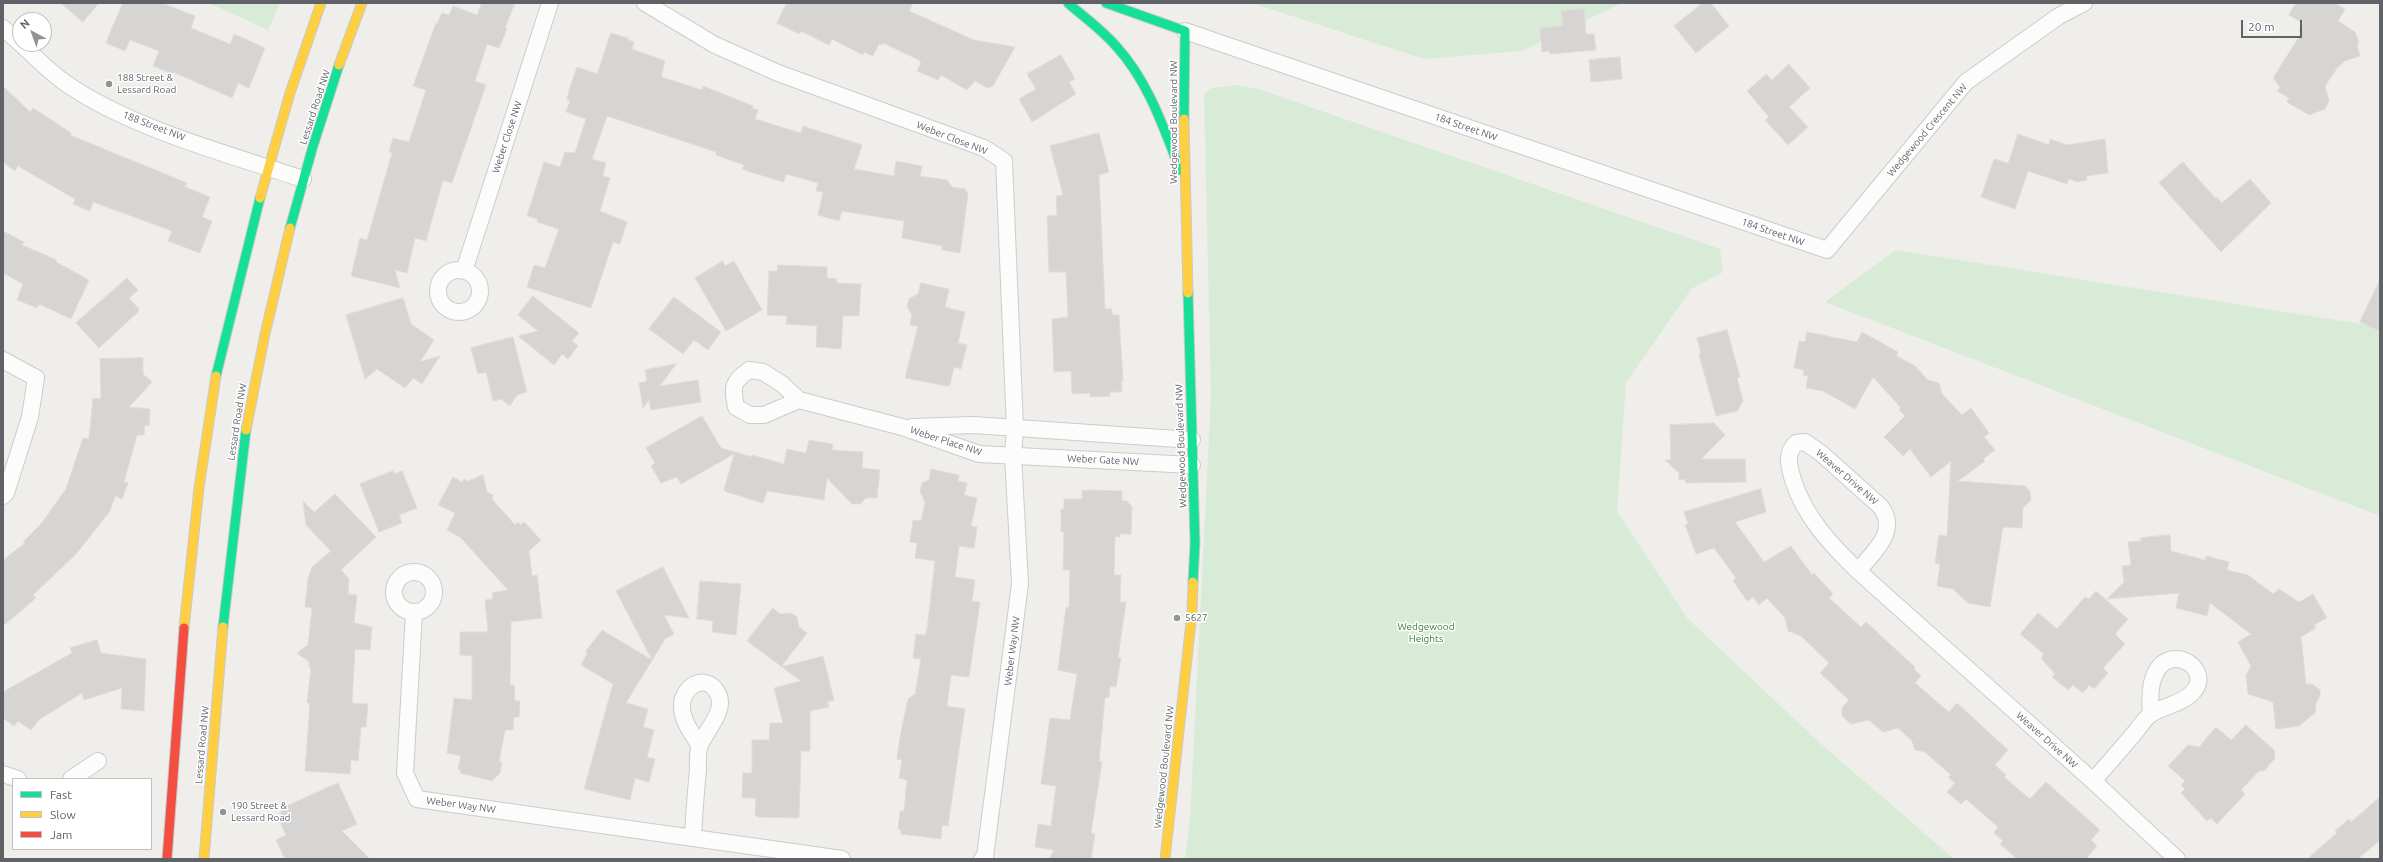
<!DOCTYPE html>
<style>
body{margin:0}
#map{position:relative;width:2383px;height:862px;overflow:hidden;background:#efeeea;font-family:Ubuntu,sans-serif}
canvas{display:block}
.frame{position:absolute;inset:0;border:4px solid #5f6368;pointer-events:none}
.legend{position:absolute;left:12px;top:778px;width:140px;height:72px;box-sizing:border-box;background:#fff;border:1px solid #bfc1c3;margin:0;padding:5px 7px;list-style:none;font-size:12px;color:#5f6368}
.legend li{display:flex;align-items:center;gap:8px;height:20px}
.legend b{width:20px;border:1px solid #bfc1c3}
.north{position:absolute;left:12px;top:12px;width:40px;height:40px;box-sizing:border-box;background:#fff;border:1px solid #bfc1c3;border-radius:50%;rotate:319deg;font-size:11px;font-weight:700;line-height:16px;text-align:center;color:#5f6368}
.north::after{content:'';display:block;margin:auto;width:14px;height:18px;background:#919496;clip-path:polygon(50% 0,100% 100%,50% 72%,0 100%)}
.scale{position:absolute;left:2241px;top:20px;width:61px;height:18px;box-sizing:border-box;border:2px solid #5f6368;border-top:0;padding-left:5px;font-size:12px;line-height:14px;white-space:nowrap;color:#5f6368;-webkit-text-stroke:3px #fff;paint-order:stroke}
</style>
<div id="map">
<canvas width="2383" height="862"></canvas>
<div class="frame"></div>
<ul class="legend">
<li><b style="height:5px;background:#16e098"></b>Fast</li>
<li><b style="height:5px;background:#ffcf43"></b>Slow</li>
<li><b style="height:5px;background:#f24e42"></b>Jam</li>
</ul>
<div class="north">N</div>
<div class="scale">20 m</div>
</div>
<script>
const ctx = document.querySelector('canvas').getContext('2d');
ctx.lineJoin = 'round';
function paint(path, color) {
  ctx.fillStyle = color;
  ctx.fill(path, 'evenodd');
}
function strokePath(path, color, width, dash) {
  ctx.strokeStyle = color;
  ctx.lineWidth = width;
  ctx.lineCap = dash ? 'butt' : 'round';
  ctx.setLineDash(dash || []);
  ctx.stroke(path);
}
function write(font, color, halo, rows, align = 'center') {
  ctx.font = font + ' Ubuntu,sans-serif';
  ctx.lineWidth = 3;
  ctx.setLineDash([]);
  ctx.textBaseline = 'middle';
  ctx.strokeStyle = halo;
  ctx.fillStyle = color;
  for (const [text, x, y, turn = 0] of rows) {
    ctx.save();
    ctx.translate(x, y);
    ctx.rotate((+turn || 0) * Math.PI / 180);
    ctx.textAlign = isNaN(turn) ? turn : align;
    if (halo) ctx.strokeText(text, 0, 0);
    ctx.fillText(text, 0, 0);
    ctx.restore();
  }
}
const green = new Path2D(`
 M209,3H280L268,30Z
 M1252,3H1622L1522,51L1424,59Z
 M1237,85L1258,89L1720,249L1723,272L1691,289L1626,383L1617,511L1687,618L1820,743L1954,859H1185L1190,819L1211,396L1204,94L1211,88Z
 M1896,250L2380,327V516L1825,302Z`);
const building = new Path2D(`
 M61,3H99L83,22Z
 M123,3H162L195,16L191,28L230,44L234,34L265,48L249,88L238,83L232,98L173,72L172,74L153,66L159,51L130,40L125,51L106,43Z
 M482,3H515L505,28L507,29L499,48L487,44L475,81L486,85L452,183L443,180L426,241L415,238L407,273L395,270L400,288L351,276L360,238L367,240L392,153L389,152L393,138L409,142L426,90L413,86L436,23L437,24L442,13L449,15L453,6L477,15Z
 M787,3H913L909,11L974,40L1015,47L993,86L988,88L975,81L967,90L941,75L938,80L917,71L921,63L919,60L883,43L882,45L879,44L873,56L864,52L863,55L832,39L829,45L801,31L799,34L777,23Z
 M1703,3H1711L1729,26L1696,53L1674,26Z
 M2296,3H2335L2345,9L2338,21L2355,32L2359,42L2357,45L2360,56L2345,61L2338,67L2325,86L2329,101L2325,109L2309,115L2287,102L2289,98L2277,91L2280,87L2273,78L2301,34L2299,30L2303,23L2289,15Z
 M1584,9L1586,34H1594L1596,50L1550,54L1549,51L1542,52L1540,28L1563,26L1561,11Z
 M611,33L628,38V40L634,42L632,49L665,61L661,77L702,90L703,86L753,106L752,108L758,110L755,119L801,133L803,126L862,145L854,169L894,176L896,161L922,166L920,176L947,180L952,187L965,189L968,195L960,253L942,250V246L902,238L904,221L842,211L839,221L818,215L823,192L816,191L818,183L786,174L784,182L750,172L742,169L744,165L716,155V152L607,116L592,159L606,163L603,176L610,178L600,211L627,222L620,244L613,242L591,308L527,287L534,265L545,268L559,229L537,222L538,219L527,216L544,162L560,167L565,152L575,153L586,119L566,112L570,101L567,100L569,90L577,67L597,74Z
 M1061,55L1075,79L1069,82L1076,94L1032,122L1019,99L1036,89L1027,74Z
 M1620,57L1622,79L1591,82L1589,60Z
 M1789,64L1810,88L1789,107L1808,127L1788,145L1765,120L1769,117L1747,91L1766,74L1772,80Z
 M3,86L30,112L33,108L71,133L70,135L187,183L185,187L210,197L202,217L212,221L200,253L168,241L172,231L93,202L90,211L73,204L75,199L18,166L15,171L3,162Z
 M1099,133L1109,172L1099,175L1105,309H1112V315H1119L1123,381H1121L1122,392H1110V396L1090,397V393L1072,394L1071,371L1054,372L1052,319L1068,317L1066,272H1049L1047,216L1057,215L1056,196L1063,195L1050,146Z
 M2018,134L2049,145L2050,139L2067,145L2105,139L2108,173L2086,176L2087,180L2077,182L2069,179L2067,184L2028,171L2015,209L1981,197L1994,159L2008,163Z
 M2183,162L2216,199L2217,197L2222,203L2250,179L2271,203L2221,252L2159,183Z
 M3,231L24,242L22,245L57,260L56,262L89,280L71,319L39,304L37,308L17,300L23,284L3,273Z
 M723,261L725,266L734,261L762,310L726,331L695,278Z
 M778,265L827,267V278L837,279V283L861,284L859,316H843L841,349L816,347L817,326L786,324L787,316L767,315L769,271H777Z
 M127,278L138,290L129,298L139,309L138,312L99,348L76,323Z
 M2380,280V331L2360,322Z
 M921,283L949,289L945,307L965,312L958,343L967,345L961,369L954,367L950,385L947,386L905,378L918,326L910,325L912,315L907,306L909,299L918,294Z
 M533,296L579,333L572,341L578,346L568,359L562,354L554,365L518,336L538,331L518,315Z
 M674,297L721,332L708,350L694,340L683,354L649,329Z
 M403,298L411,324L434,340L420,362L440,356L422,384L413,378L405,388L377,369L365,379L346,315Z
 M1727,330L1740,377L1737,378L1743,401L1737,411L1716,416L1699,355L1701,354L1697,338Z
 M1807,332L1857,342L1862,332L1898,352L1896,356L1915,366L1928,380L1939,383L1942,394L1962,415L1971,408L1989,433L1984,437L1995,450L1983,459L1985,461L1958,481L2025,486L2030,491L2031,500L2023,508L2022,528L2003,527L1990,607L1968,603L1953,589L1937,586L1940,564L1935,563L1939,535L1947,536L1951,461L1931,477L1910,449L1903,456L1884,437L1905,416L1899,410L1901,408L1873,377L1855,409L1823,391L1806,388L1808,376L1803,375L1804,370L1794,368L1799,341L1805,342Z
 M513,337L527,392L517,395L510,406L501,399L493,401L486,372L478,374L471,348Z
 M143,358V374L152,382L129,407L150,409L149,426L145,425L144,435H137L124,482L128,483L122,499L115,496L110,511L76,554L33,595L36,598L3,626V560L25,543L23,542L41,524L66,489L83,438L89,439L93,398L101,399L100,359Z
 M676,364L660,386L698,380L701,402L651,410L649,400L643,408L639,383L647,381L645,370Z
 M702,416L721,448L752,457V455L784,464L787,449L806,453L809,440L833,444L832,450L863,452L862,468L880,470L877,498H866L860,504H852L827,478L824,500L767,491L763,503L727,492L724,490L734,454L681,484L677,477L661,483L651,466L655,463L646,448Z
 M1714,423L1725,435L1701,459H1745L1746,482L1686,483L1685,479L1679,480V473L1665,460H1671L1670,425Z
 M931,469L959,475L958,481L967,483L964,495L977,498L971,526L977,527L974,548L959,546L955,577L975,580L972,601L980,602L969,677L951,675L947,706L965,709L948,826L942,825L941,839L901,834V830L898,829L900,811H904L907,780L899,778L902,760L897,759L900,737L908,699L915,694L921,659L913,658L916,634L925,635L927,629L935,561L915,558L917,543L910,542L913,520L921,521L925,502L920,491L922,483L929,480Z
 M393,471L394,474L402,471L417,508L399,515L402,523L379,532L360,484Z
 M483,475L487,492L493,495L492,499L515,525L518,522L521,525L524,522L541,540L529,551L532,576L537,575L542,618L511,622L510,685H514L515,701H520L519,717H514L513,730H505L499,762H502L500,773L492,781L460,773L461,770L458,769L461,756L447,753L454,698L472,700V656L460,655V632H488L485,600L493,599L492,593L508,590L461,538L447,530L455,513L438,505L453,477L462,482L464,479L468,481Z
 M1761,489L1766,512L1735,522L1764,562L1791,546L1812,575L1814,573L1833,594L1829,598L1861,627L1866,622L1915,667L1914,669L1921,676L1915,683L1949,712L1957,703L2008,750L1995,765L2006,775L2004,777L2030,799L2046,782L2100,830L2091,840L2097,846L2086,859H2017L2000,844L2003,841L1994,833L1998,827L1966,799L1961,804L1947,792L1955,783L1948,777L1951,775L1925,752L1915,750L1912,741L1898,728L1883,732L1869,720L1851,724L1842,716V708L1849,700L1820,673L1829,663L1801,636L1788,631L1785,618L1767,598L1759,605L1753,597L1747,601L1733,581L1736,578L1714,548L1696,554L1685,525L1688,524L1684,512Z
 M1091,490L1122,491V501H1127L1132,507L1131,534H1120V537H1115L1114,575H1121L1120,602H1126L1118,658H1121L1116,687L1110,686L1109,697L1105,698L1099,761L1102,762L1091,833L1095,834L1091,859H1049L1054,850L1035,847L1038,824L1051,826L1056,786L1041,784L1050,718L1070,720L1077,674L1058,670L1066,607L1069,608L1070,570H1063L1064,532H1061V509H1064V499H1082V491Z
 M335,494L376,537L341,570L349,579L348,594L357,595L354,623L372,627L370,650L355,649L352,703L368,704L366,727H361L358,761L351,760L350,774L305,771L310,703H307L311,668L309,667V662L297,653L308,645L312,608L305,607L308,579L312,567L331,551L306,525L303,501L314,512Z
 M2170,535L2171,551L2205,560L2206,556L2229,562L2227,570L2248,575L2273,594L2279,589L2299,602L2313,594L2327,618L2314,625L2316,628L2301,637L2306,684H2312L2320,690V696L2315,705L2316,712L2299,726L2276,729L2273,702L2248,694L2246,675L2251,666L2238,642L2251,634L2210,603L2207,616L2176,608L2179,593L2107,599L2124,582L2122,566L2131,565L2128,542L2141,541V538Z
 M663,567L689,618L664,615L674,634L665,639L626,703L648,709L643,727L654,730L647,757L655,759L649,782L635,778L630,800L584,789L613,684L581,665L587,654L586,651L602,630L652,660L616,591Z
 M700,581L741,584L736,635L712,632L713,621L697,619Z
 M2096,591L2128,619L2115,634L2125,644L2103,668L2108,673L2094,689L2089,685L2083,693L2073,685L2068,690L2052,677L2055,674L2041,658L2044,654L2020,634L2038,613L2057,629L2085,597L2089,599Z
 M773,608L780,614L791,613L797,617L799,627L807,633L781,667L823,656L834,700L827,702L829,707L810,711V751H801L799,818L758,817L755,815L756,798H742L743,773H752V740H769L770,723H783L774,688L801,681L747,641Z
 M97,640L101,653L146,659L144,711L121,709L122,688L84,700L82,693L40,719L31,730L18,721L14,726L3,718V692L72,653L70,648Z
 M2246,725L2274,750L2275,758L2264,771H2259L2241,790L2245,794L2217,824L2211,818L2207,821L2181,793L2185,789L2181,785L2185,781L2168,766L2188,745L2199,747L2216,727L2231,740Z
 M338,783L357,824L342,831L370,859H285L276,840L286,835L278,818L283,808Z
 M2380,797V840L2358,859H2307L2337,833L2335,831L2349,819L2351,822Z`);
const street = new Path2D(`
 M645,3L715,45L778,73L984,148L1004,161L1015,428L1013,455L1020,584L985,857L982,859
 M3,28L20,43
 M1185,31L1827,250L1966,82L2059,16L2084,3
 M21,44C35,57 49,71 64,82C129,128 228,154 303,179
 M438 291a21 21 0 1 1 42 0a21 21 0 1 1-42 0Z
 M464,271L550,3
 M3,360L36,378L30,417L6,493L3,496
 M799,400L764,415H750L736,407C732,387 732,382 749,370L763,372L782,384L799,400L902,427L979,454L1192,465
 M912,427L973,425L1192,440
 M1858,571C1873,552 1899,532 1881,507L1822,454L1805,442L1796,443C1785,454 1789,466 1793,480C1805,517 1830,544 1858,571L2093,781L2177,859
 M394 592a20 20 0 1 1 40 0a20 20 0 1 1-40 0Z
 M414,613L405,773L417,799L842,859
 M3,774L18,779
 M71,779L98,761
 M2093,781C2108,764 2123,747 2137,730C2141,725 2146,717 2151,714C2165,705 2180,705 2192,693C2221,664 2142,625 2151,714
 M693,836C694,814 696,792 698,769C698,762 697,752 700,745C706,730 728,709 717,692C705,672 681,687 682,707C682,721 693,735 700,746`);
const fast = new Path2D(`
 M1068,3C1084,17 1102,30 1116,46C1148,81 1163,126 1180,170
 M1106,3L1185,31L1184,119
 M290,228L313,146L339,65
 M1188,293L1195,543L1193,582
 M216,376L260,198
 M223,627L246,430`);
const slow = new Path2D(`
 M339,65L362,3
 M1184,119L1188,293
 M260,198L290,93L321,3
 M246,430L265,334L290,228
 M184,628L199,488L216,376
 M204,859L223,627
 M1165,859L1192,613L1193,582`);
const jam = new Path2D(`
 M167,859L184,628`);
const markers = [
 [109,84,4,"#919496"],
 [1177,618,4,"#919496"],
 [223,812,4,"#919496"]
];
const poiNames = [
 ["188 Street &",117,78],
 ["Lessard Road",117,90],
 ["5627",1185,618],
 ["190 Street &",231,806],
 ["Lessard Road",231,818]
];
const streetNames = [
 ["Lessard Road NW",315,107,-72],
 ["Wedgewood Boulevard NW",1174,122,-90],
 ["188 Street NW",154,126,21],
 ["184 Street NW",1466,127,19],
 ["Wedgewood Crescent NW",1927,130,-50],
 ["Weber Close NW",507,137,-72],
 ["Weber Close NW",952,138,21],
 ["184 Street NW",1773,232,19],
 ["Lessard Road NW",237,422,-81],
 ["Weber Place NW",946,441,18],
 ["Wedgewood Boulevard NW",1181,446,-92],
 ["Weber Gate NW",1103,460,3],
 ["Weaver Drive NW",1847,477,41],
 ["Weber Way NW",1012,651,-83],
 ["Weaver Drive NW",2047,740,42],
 ["Lessard Road NW",202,745,-85],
 ["Wedgewood Boulevard NW",1164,767,-84],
 ["Weber Way NW",461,805,8]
];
const parkNames = [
 ["Wedgewood",1426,627],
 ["Heights",1426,639]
];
paint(green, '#d8ebd6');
paint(building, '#d6d5d3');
strokePath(building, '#deddd9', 1);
strokePath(street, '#cbcccc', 18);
strokePath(fast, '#cacacb', 11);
strokePath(slow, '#cacacb', 11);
strokePath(jam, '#cacacb', 11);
strokePath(street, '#fdfcfc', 16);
strokePath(fast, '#16e098', 9);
strokePath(slow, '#ffcf43', 9);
strokePath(jam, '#f24e42', 9);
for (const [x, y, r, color] of markers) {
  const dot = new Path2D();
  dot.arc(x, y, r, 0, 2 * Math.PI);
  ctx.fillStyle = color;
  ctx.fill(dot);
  strokePath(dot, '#fff', 1.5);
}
write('10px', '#5f6368', '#fff', poiNames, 'left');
write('10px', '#5f6368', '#fff', streetNames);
write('10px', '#348238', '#fff', parkNames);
</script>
